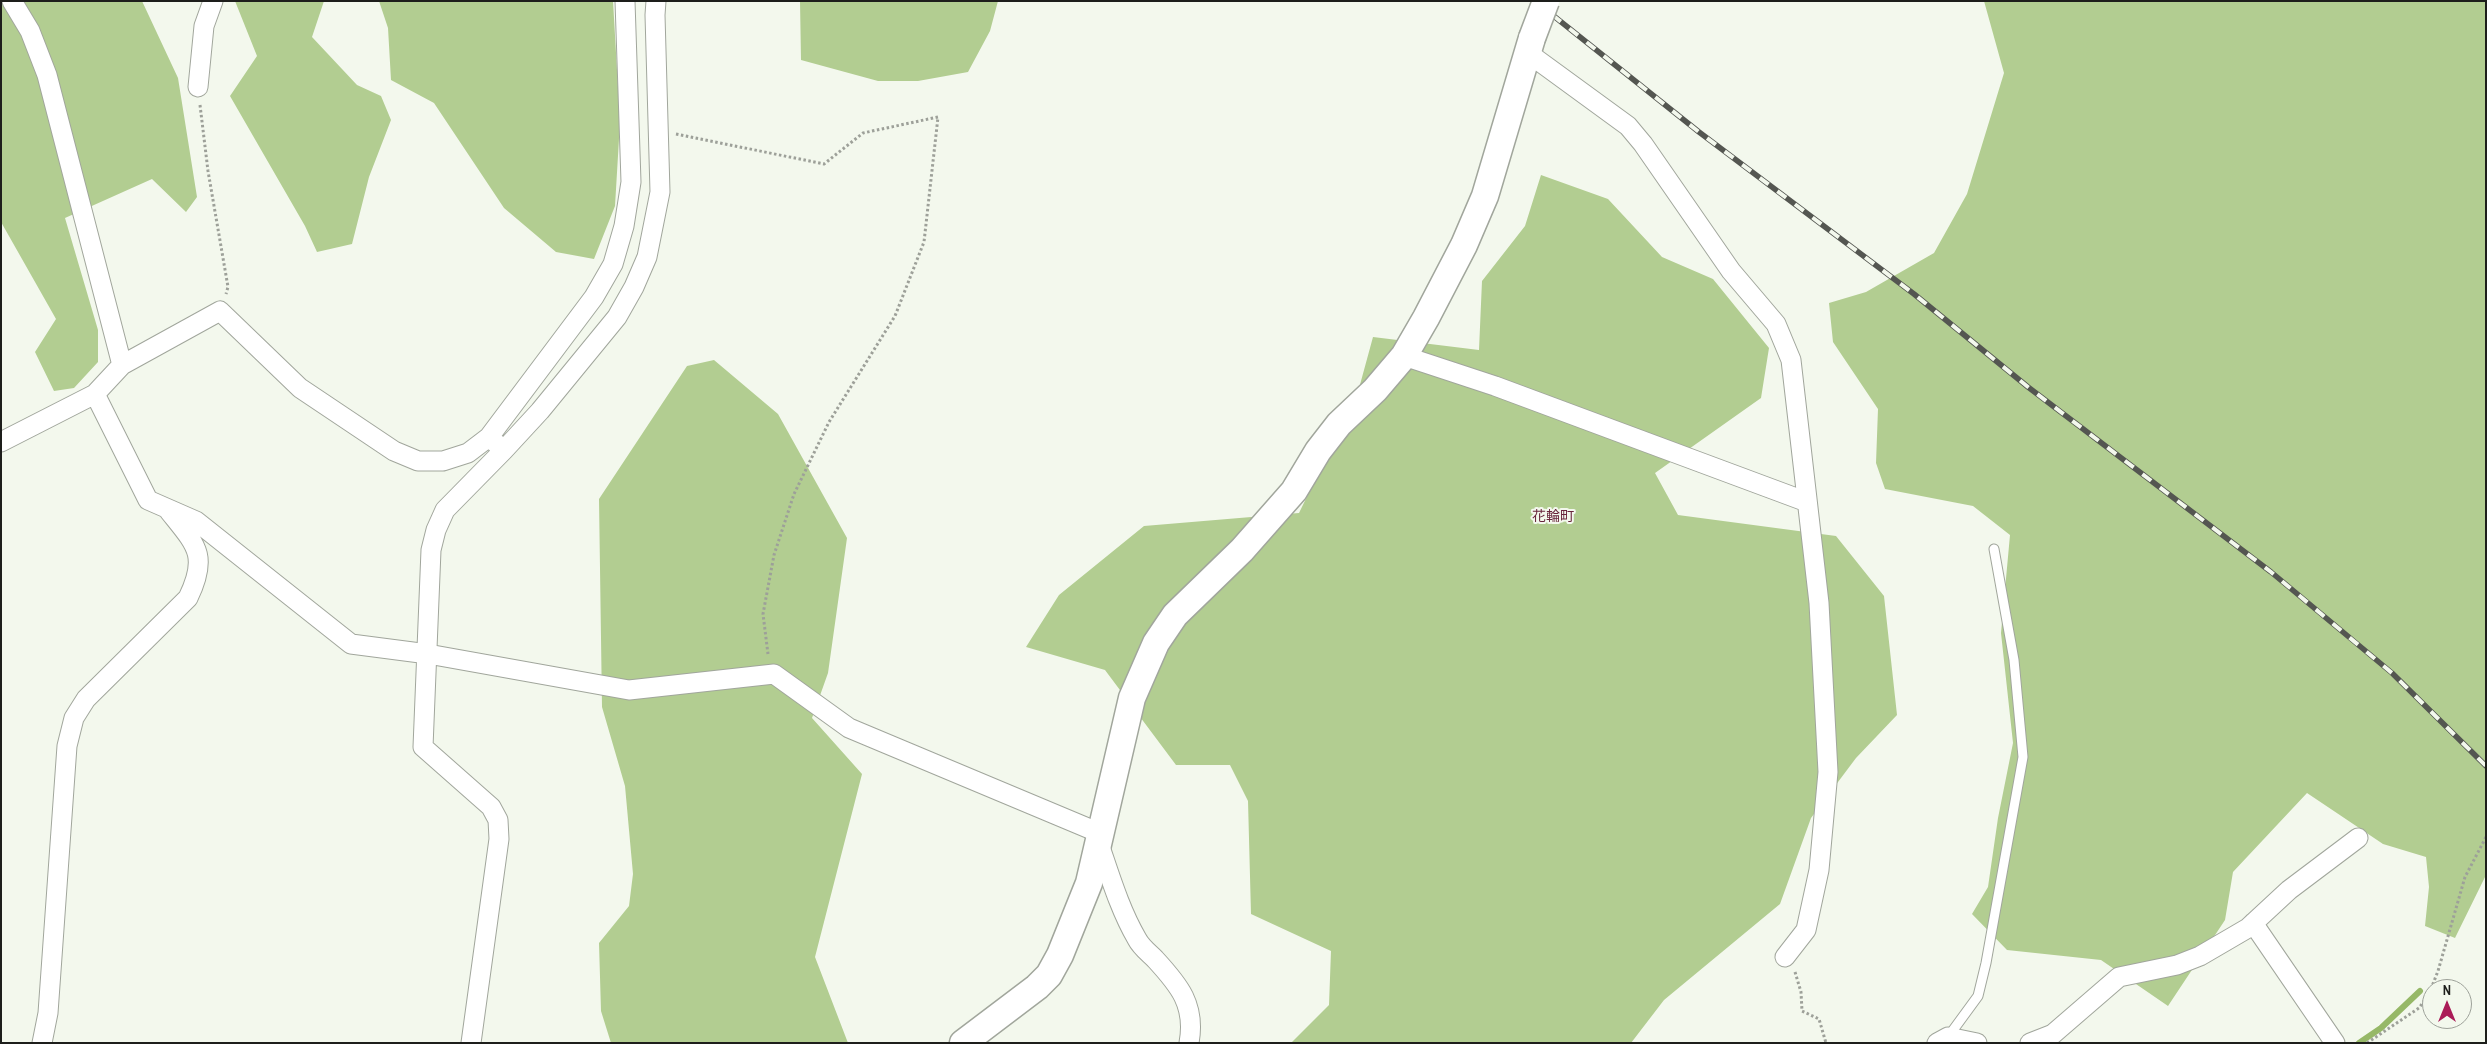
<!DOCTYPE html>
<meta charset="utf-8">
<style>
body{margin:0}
#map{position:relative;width:2487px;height:1044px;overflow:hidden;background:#f3f8ed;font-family:"Archivo Narrow",sans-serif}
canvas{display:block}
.frame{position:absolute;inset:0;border:2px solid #1d1e1b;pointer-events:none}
.north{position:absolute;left:2422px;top:979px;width:50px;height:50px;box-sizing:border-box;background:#f3f8ed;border:1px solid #9da199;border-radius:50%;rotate:0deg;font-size:14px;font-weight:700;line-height:20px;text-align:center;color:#1d1e1b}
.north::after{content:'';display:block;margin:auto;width:18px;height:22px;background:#ab1c58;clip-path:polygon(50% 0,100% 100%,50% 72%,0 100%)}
</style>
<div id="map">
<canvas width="2487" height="1044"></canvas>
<div class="frame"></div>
<div class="north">N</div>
</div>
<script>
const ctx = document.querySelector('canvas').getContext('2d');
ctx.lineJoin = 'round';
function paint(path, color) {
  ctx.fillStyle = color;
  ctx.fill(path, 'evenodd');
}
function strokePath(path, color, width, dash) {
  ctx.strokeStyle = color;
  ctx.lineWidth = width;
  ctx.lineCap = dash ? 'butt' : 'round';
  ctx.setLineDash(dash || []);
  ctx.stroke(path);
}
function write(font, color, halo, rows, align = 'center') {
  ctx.font = font + ' "Archivo Narrow","Noto Sans JP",sans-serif';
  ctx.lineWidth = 4;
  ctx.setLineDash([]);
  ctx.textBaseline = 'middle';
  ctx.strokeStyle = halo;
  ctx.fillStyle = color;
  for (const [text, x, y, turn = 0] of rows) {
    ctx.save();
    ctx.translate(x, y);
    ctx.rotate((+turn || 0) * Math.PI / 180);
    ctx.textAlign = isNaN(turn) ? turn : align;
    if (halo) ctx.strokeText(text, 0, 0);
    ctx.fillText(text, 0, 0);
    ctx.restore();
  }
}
const green = new Path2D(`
 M1,1H142L178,78L197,197L186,212L152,179L65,218L98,330V362L74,388L54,391L35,352L56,319L1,222Z
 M235,1H324L312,37L357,85L381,96L391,120L369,177L352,244L317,252L305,226L230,96L257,56Z
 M379,1H613L620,122L615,206L594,259L556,252L504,208L434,103L391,80L388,28Z
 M800,1H998L990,31L968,72L918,81H878L801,60Z
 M1984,1H2486V875L2455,938L2425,926L2429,887L2426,857L2383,844L2307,793L2233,872L2225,920L2168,1006L2101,960L2007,950L1972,914L1988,887L1998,818L2013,743L2001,633L2010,535L1973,506L1885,489L1876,463L1878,409L1833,342L1829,303L1866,292L1934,253L1967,194L2004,73Z
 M1541,175L1608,199L1662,257L1713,279L1769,348L1761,398L1655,473L1678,515L1836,536L1884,596L1897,715L1856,758L1811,818L1780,904L1664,1000L1631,1043H1291L1329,1005L1331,951L1251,914L1248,801L1230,765H1176L1105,670L1026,647L1059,595L1144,526L1299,513L1358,392L1373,337L1479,350L1482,281L1525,226Z
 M714,360L778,414L847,538L828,673L812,718L862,774L815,957L848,1043H611L601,1011L599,943L629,906L633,874L625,786L602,707L599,499L687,366Z`);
const stream = new Path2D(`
 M2359,1043L2381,1028L2420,991`);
const path = new Path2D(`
 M200,105L208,171L228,287L226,294
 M676,134L824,164L863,133L938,117L924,242L895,316L829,422L794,494L774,555L763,614L768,654
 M1795,972L1801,992L1802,1011L1819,1019L1826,1043
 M2367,1043L2419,1008L2429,994L2438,971L2465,877L2486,837`);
const lane = new Path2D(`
 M1948,1037L1978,996L1986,963L2023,757L2014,660L1994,549`);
const street = new Path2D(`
 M12,1L30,31L47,75L122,365
 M1528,53L1628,126L1643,144L1731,271L1776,324L1791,360L1819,603L1828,772L1819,870L1806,930L1785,957
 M198,87L204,26L213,1
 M1404,356L1495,386L1807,502
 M95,394L148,500L196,521L351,644L428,654L629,690L774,674L849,728L1102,834
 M1,442L95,394L122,365L220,311L300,388L394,451L418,461H443L468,453L489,437
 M499,446L489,437L594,297L613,264L624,226L631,182L625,1
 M1099,844C1110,876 1120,910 1137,939C1141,947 1149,953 1155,959C1179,985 1196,1005 1189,1043
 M2253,923L2335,1043
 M42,1043L48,1013L67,746L74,718L86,699L188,598C209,555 196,545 169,511
 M471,1043L499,839L498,820L491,807L423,747L431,550L436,530L445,510L504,450L540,411L617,317L634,287L647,257L660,192L655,15L656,1
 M1937,1043L1948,1037L1977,1043
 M2030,1043L2053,1034L2119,977L2177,965L2200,956L2248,928L2289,890L2358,838`);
const secondary = new Path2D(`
 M963,1043L1037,987L1049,975L1060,955L1089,883L1132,698L1156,643L1175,615L1242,550L1294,491L1318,451L1339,424L1375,390L1404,356L1426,318L1464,245L1485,196L1532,38`);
const rail = new Path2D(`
 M1535,1L1699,132L1914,294L2028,387L2271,572L2392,673L2486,766`);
const secondaryBridge = new Path2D(`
 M1532,38L1546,1`);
const neighbourhoodNames = [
 ["花輪町",1553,517]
];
paint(green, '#b2cd91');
strokePath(stream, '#96b867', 6);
strokePath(lane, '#a1a69c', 11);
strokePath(street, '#a1a69c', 21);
strokePath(secondary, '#a1a69c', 29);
strokePath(path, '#9da099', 3, [2.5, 2.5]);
strokePath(lane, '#fff', 9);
strokePath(street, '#fff', 19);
strokePath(secondary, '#fff', 26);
strokePath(rail, '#545651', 5.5);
strokePath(rail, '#f3f8ed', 4, [11]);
strokePath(secondaryBridge, '#a1a69c', 29, []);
strokePath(secondaryBridge, '#fff', 26);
write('14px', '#68243b', '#f3f8ed', neighbourhoodNames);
</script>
